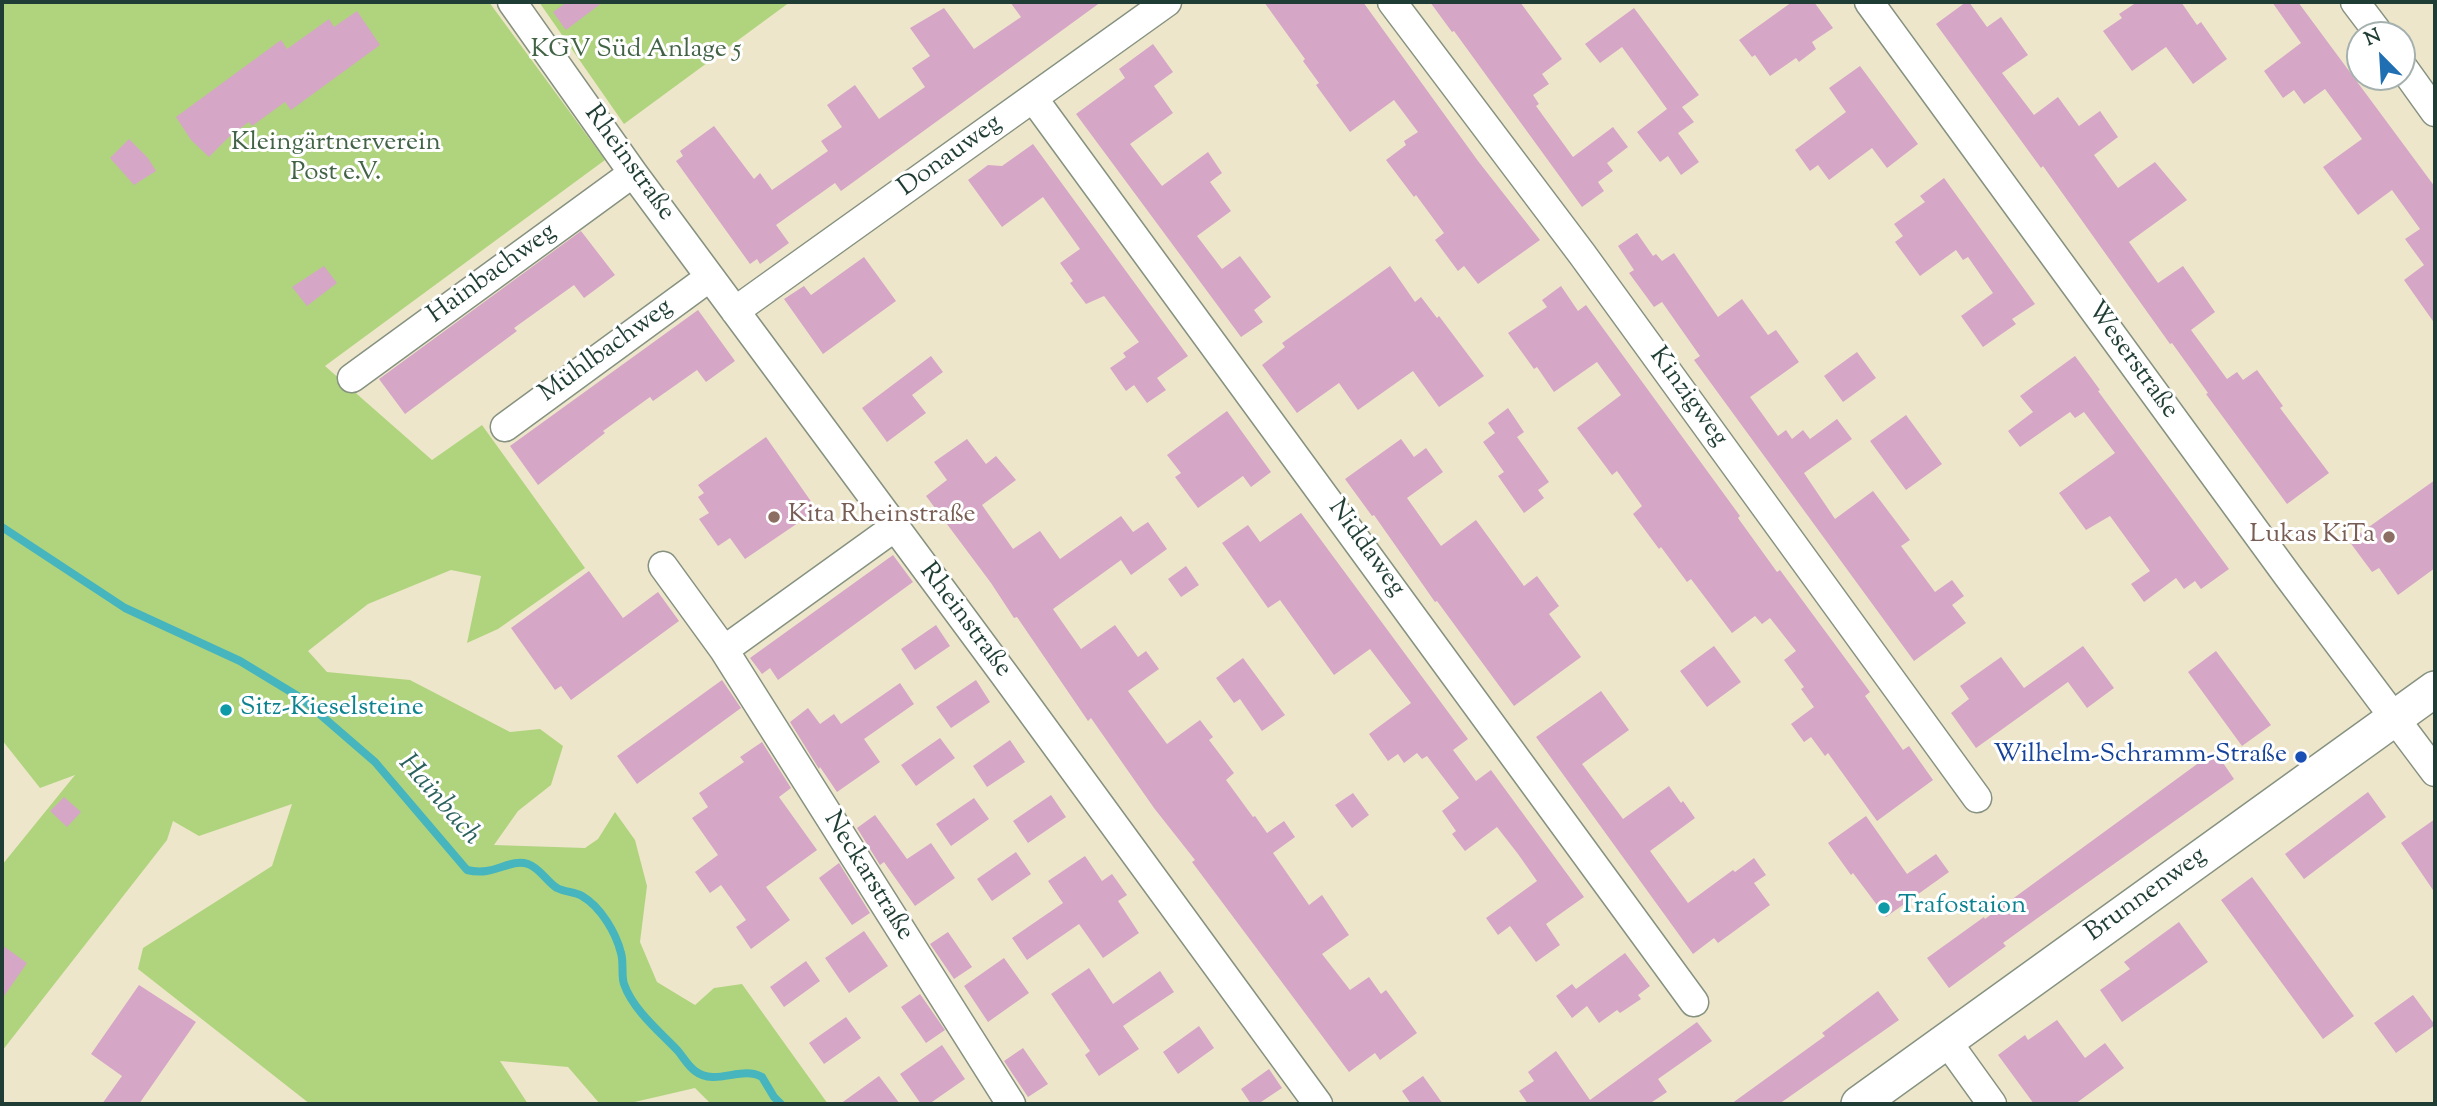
<!DOCTYPE html>
<meta charset="utf-8">
<style>
body{margin:0}
#map{position:relative;width:2437px;height:1106px;overflow:hidden;background:#eee6cb;font-family:"Sorts Mill Goudy",serif}
canvas{display:block}
.frame{position:absolute;inset:0;border:4px solid #1f3d34;pointer-events:none}
.north{position:absolute;left:2346px;top:21px;width:70px;height:70px;box-sizing:border-box;background:#fff;border:2px solid #a5b1ae;border-radius:50%;rotate:336deg;font-size:19px;font-weight:700;line-height:28px;text-align:center;color:#1f3d34}
.north::after{content:'';display:block;margin:auto;width:24px;height:32px;background:#1f6fb2;clip-path:polygon(50% 0,100% 100%,50% 72%,0 100%)}
</style>
<div id="map">
<canvas width="2437" height="1106"></canvas>
<div class="frame"></div>
<div class="north">N</div>
</div>
<script>
const ctx = document.querySelector('canvas').getContext('2d');
ctx.lineJoin = 'round';
function paint(path, color) {
  ctx.fillStyle = color;
  ctx.fill(path, 'evenodd');
}
function strokePath(path, color, width, dash) {
  ctx.strokeStyle = color;
  ctx.lineWidth = width;
  ctx.lineCap = dash ? 'butt' : 'round';
  ctx.setLineDash(dash || []);
  ctx.stroke(path);
}
function write(font, color, halo, rows, align = 'center') {
  ctx.font = font + ' "Sorts Mill Goudy",serif';
  ctx.lineWidth = 6;
  ctx.setLineDash([]);
  ctx.textBaseline = 'middle';
  ctx.strokeStyle = halo;
  ctx.fillStyle = color;
  for (const [text, x, y, turn = 0] of rows) {
    ctx.save();
    ctx.translate(x, y);
    ctx.rotate((+turn || 0) * Math.PI / 180);
    ctx.textAlign = isNaN(turn) ? turn : align;
    if (halo) ctx.strokeText(text, 0, 0);
    ctx.fillText(text, 0, 0);
    ctx.restore();
  }
}
const green = new Path2D(`
 M2,2H489L605,160L325,366L432,460L482,425L585,568L498,629L467,643L481,576L451,570L368,604L308,651L327,672L410,680L510,732L540,729L563,746L551,785L518,811L494,845L585,848L598,839L615,812L635,840L647,886L640,942L657,982L695,1005L714,988L742,984L828,1104H711L695,1088L626,1104H600L568,1067L500,1061L528,1104H310L138,969L143,948L272,866L292,804L199,836L173,821L167,840L2,1051V865L75,775L40,788L2,740Z
 M539,2H790L624,124Z`);
const stream = new Path2D(`
 M2,527L125,608L240,661L301,698L375,762L467,870C495,877 508,858 528,864C540,868 547,882 557,888C565,892 575,892 582,896C601,907 616,933 621,953C624,963 621,975 624,984C633,1010 660,1032 678,1051C683,1057 688,1066 695,1071C716,1087 741,1065 762,1077L774,1097L781,1104`);
const building = new Path2D(`
 M567,2H603L566,30L553,12Z
 M1010,2H1101L841,191L835,183L776,225L789,243L760,264L757,259L750,264L676,161L683,156L680,151L714,126L754,179L760,173L772,190L828,151L821,141L842,127L827,105L855,85L879,119L925,87L912,68L930,56L910,28L944,8L974,49L1021,17Z
 M1264,2H1363L1478,161L1540,240L1478,284L1464,266L1458,271L1435,240L1444,233L1416,195L1414,197L1386,160L1406,145L1404,141L1418,132L1394,100L1350,132L1316,85L1319,83L1303,61L1305,59Z
 M1430,2H1520L1562,59L1542,74L1549,84L1533,95L1539,104L1536,106L1573,157L1613,127L1628,147L1607,163L1613,171L1598,182L1604,191L1582,207L1454,31L1452,32Z
 M1792,2H1814L1833,28L1812,42L1816,49L1799,62L1796,58L1770,76L1755,55L1752,57L1739,40Z
 M1966,2H1969L1987,27L2001,17L2028,55L2002,73L2034,115L2058,97L2079,126L2100,111L2118,137L2094,155L2118,188L2155,162L2187,200L2129,242L2158,283L2183,266L2215,312L2191,330L2227,379L2237,372L2243,380L2257,370L2283,406L2280,408L2329,473L2287,504L2206,394L2208,393L2172,343L2170,344L2043,166L2041,168L1936,24Z
 M2137,2H2181L2197,25L2201,22L2227,59L2193,84L2166,47L2132,71L2103,31L2122,18L2119,14Z
 M2272,2H2298L2435,187V324L2404,280L2424,265L2405,239L2420,229L2392,190L2358,215L2323,167L2362,139L2325,89L2304,104L2294,90L2283,98L2264,71L2301,43Z
 M1634,8L1699,95L1682,107L1694,122L1678,133L1699,162L1681,175L1668,156L1660,162L1637,132L1667,109L1622,47L1600,63L1585,44Z
 M357,11L380,45L291,110L285,102L252,126L249,122L230,136L209,157L191,140L176,117L281,40L287,49L329,19L334,27Z
 M1153,44L1173,72L1154,86L1173,113L1130,144L1162,186L1208,152L1222,173L1210,182L1231,211L1197,236L1222,269L1240,256L1271,297L1254,310L1263,322L1241,337L1076,114L1125,78L1119,69Z
 M1860,66L1918,144L1887,168L1872,148L1829,180L1818,165L1810,171L1795,150L1846,112L1829,88Z
 M129,139L148,158L156,171L134,185L110,158Z
 M1033,144L1188,356L1157,378L1166,390L1147,403L1134,385L1126,391L1110,368L1126,357L1123,353L1139,342L1104,296L1086,304L1070,283L1073,281L1060,263L1080,249L1043,197L1002,227L968,180L988,165L1002,166Z
 M1944,178L2035,304L2012,319L2016,324L1983,347L1961,316L1993,293L1968,257L1963,260L1956,250L1920,276L1895,242L1903,236L1894,224L1925,202L1920,196Z
 M581,231L615,275L584,298L574,285L514,328L517,331L405,414L379,379Z
 M1637,233L1653,256L1656,254L1662,261L1674,253L1718,317L1742,299L1768,335L1776,330L1799,362L1750,397L1778,436L1786,430L1792,439L1803,430L1810,439L1837,419L1852,439L1804,473L1835,519L1873,491L1910,540L1901,546L1935,592L1952,580L1964,596L1952,605L1966,623L1914,661L1694,360L1700,356L1662,302L1654,307L1629,273L1634,270L1618,246Z
 M864,257L896,301L823,354L784,299L804,286L811,295Z
 M324,266L337,283L307,306L292,287Z
 M1390,266L1415,302L1421,297L1437,318L1439,316L1484,376L1439,407L1413,371L1358,410L1339,383L1297,413L1262,365L1285,347L1282,343Z
 M1561,286L1578,311L1586,305L1740,516L1738,518L1777,572L1780,570L1870,692L1865,696L1903,750L1909,746L1933,780L1877,821L1828,753L1825,756L1811,737L1804,742L1791,724L1814,707L1801,689L1804,687L1784,660L1796,651L1770,618L1762,624L1755,616L1732,633L1691,579L1687,582L1661,547L1659,549L1633,514L1642,506L1617,471L1612,475L1577,428L1621,395L1597,362L1554,392L1537,367L1534,369L1508,333L1547,307L1542,300Z
 M698,310L735,361L706,382L697,370L653,401L650,397L603,431L605,433L538,485L510,446Z
 M1857,352L1876,378L1843,402L1824,376Z
 M931,356L943,372L912,395L926,413L887,442L862,408Z
 M2075,356L2100,390L2098,391L2229,569L2201,589L2195,581L2184,589L2176,578L2144,602L2131,584L2150,571L2110,516L2086,530L2059,493L2115,453L2084,412L2075,418L2070,412L2020,447L2008,431L2033,412L2020,396Z
 M1508,408L1524,432L1517,437L1549,482L1538,490L1544,498L1524,513L1498,476L1504,472L1483,442L1495,433L1488,423Z
 M1227,411L1271,472L1251,487L1243,476L1198,508L1175,477L1181,473L1167,455Z
 M1906,415L1942,464L1906,490L1870,441Z
 M766,437L817,510L745,559L730,538L718,546L699,519L709,513L698,497L704,493L698,485Z
 M967,439L986,464L996,456L1016,480L982,505L1013,549L1040,531L1060,559L1121,516L1133,532L1148,522L1167,549L1131,575L1121,560L1053,609L1081,649L1115,625L1138,657L1146,651L1159,669L1128,691L1167,744L1200,720L1213,737L1209,740L1234,773L1226,780L1253,817L1255,816L1267,833L1284,821L1295,837L1273,853L1309,905L1322,895L1349,935L1322,954L1350,990L1369,977L1381,994L1386,990L1417,1033L1380,1060L1375,1053L1349,1072L1216,894L1192,862L1195,860L1154,808L1091,718L1088,721L1017,617L1014,618L991,583L926,496L947,480L934,462Z
 M1401,439L1414,457L1426,448L1443,472L1407,498L1441,546L1476,520L1524,586L1537,576L1559,606L1549,614L1581,657L1514,706L1437,601L1435,602L1374,515L1372,516L1345,479Z
 M2435,480V568L2398,595L2379,568L2372,572L2349,541Z
 M1301,513L1468,739L1453,750L1476,781L1491,770L1584,897L1546,924L1560,945L1536,962L1510,926L1498,935L1486,918L1537,881L1518,854L1497,827L1465,851L1452,834L1456,831L1442,811L1459,798L1427,756L1422,759L1417,753L1404,763L1398,754L1388,761L1369,734L1411,703L1370,649L1334,675L1280,600L1268,608L1222,543L1248,525L1260,542Z
 M893,555L913,582L778,680L770,668L762,674L750,658Z
 M1186,566L1199,585L1181,597L1168,579Z
 M589,571L623,618L658,592L679,621L571,700L561,686L555,690L511,628Z
 M936,625L950,646L915,670L901,649Z
 M1714,646L1741,682L1707,707L1680,671Z
 M2083,646L2114,688L2087,708L2068,682L1976,748L1951,713L1969,699L1960,686L2001,657L2024,688Z
 M2216,651L2271,725L2242,746L2188,672Z
 M1243,658L1285,715L1262,731L1240,699L1234,703L1216,678Z
 M722,680L741,708L637,784L617,756Z
 M976,680L990,702L951,728L936,707Z
 M900,683L914,704L864,739L880,762L837,792L820,767L819,769L790,722L808,708L820,724L834,714L841,724Z
 M1601,691L1629,730L1582,764L1623,819L1669,786L1681,803L1683,801L1695,818L1650,851L1688,903L1733,870L1735,872L1754,858L1766,875L1754,883L1770,905L1718,943L1714,938L1693,954L1536,737Z
 M940,738L955,758L916,786L901,765Z
 M1010,740L1025,762L987,787L973,766Z
 M762,742L791,788L779,797L817,850L766,887L790,920L751,949L736,927L746,920L721,885L710,893L695,872L718,855L692,818L708,807L699,793L744,762L740,757Z
 M2215,751L2234,779L2039,917L2003,943L2006,946L1949,988L1927,958L1984,917L1985,919Z
 M2368,792L2386,817L2304,879L2285,854Z
 M1353,793L1369,815L1352,828L1335,805Z
 M1051,795L1066,817L1028,843L1013,821Z
 M64,797L81,812L67,827L50,811Z
 M974,798L989,819L951,846L936,824Z
 M875,815L907,859L931,843L955,878L915,906L884,862L880,865L857,828Z
 M1866,816L1907,874L1936,854L1949,872L1886,917L1853,873L1851,875L1828,843Z
 M2435,819V893L2401,843Z
 M1016,852L1031,874L992,901L977,879Z
 M1085,856L1102,881L1112,874L1127,895L1118,901L1139,933L1103,958L1079,924L1027,960L1012,938L1063,903L1048,881Z
 M839,863L870,913L852,925L819,878Z
 M2252,877L2354,1016L2323,1039L2221,900Z
 M2179,922L2208,962L2122,1022L2100,990L2130,969L2124,962Z
 M864,931L888,966L849,993L825,958Z
 M948,932L972,967L954,979L930,944Z
 M2,945L27,963L2,999Z
 M1625,953L1650,986L1638,995L1641,999L1620,1013L1617,1010L1599,1023L1587,1006L1572,1018L1556,996L1572,984L1576,989Z
 M1004,958L1029,993L988,1022L964,986Z
 M806,961L820,981L784,1007L770,987Z
 M1089,968L1113,1004L1160,971L1174,992L1123,1026L1139,1049L1099,1076L1085,1055L1090,1051L1051,994Z
 M139,985L196,1022L139,1104H102L122,1076L91,1054Z
 M1878,991L1899,1020L1779,1104H1731L1825,1036L1822,1033Z
 M920,994L945,1030L926,1043L901,1007Z
 M2413,995L2435,1025L2396,1053L2374,1023Z
 M846,1017L861,1038L824,1064L809,1043Z
 M2057,1020L2085,1058L2105,1043L2124,1068L2075,1104H2034L1998,1055L2025,1035L2028,1040Z
 M1697,1022L1712,1041L1658,1079L1667,1092L1649,1104H1528L1519,1091L1534,1081L1528,1072L1556,1051L1590,1100Z
 M1199,1026L1214,1048L1178,1074L1163,1052Z
 M942,1045L965,1079L929,1104H921L900,1074Z
 M1023,1048L1048,1084L1028,1097L1004,1061Z
 M1269,1069L1282,1088L1258,1104H1251L1241,1089Z
 M879,1076L900,1104H840Z
 M1423,1076L1443,1104H1411L1402,1091Z`);
const minor = new Path2D(`
 M512,2L633,173L1004,674L1318,1104
 M1392,2L1582,254L1977,798
 M1869,2L2288,576L2435,772
 M2355,2L2380,35
 M2402,66L2435,112
 M1033,98L1694,1002
 M735,311L1167,2
 M352,378L633,173
 M505,427L710,277
 M895,527L724,650L1011,1104
 M663,566L724,650
 M1946,1040L1992,1104`);
const tertiary = new Path2D(`
 M1859,1104L2435,689`);
const markers = [
 [774,517,7,"#8d6e63"],
 [2389,537,7,"#8d6e63"],
 [226,710,7,"#0f9aa8"],
 [2301,757,7,"#1a4fb4"],
 [1884,908,7,"#0f9aa8"]
];
const parkNames = [
 ["KGV Süd Anlage 5",636,52],
 ["Kleingärtnerverein",336,145],
 ["Post e.V.",336,175]
];
const streetNames = [
 ["Donauweg",951,157,-36],
 ["Rheinstraße",628,164,54],
 ["Hainbachweg",493,275,-36],
 ["Mühlbachweg",607,352,-36],
 ["Weserstraße",2131,361,54],
 ["Kinzigweg",1687,398,54],
 ["Niddaweg",1365,549,54],
 ["Rheinstraße",964,621,53],
 ["Neckarstraße",867,877,58],
 ["Brunnenweg",2147,896,-36]
];
const educationNames = [
 ["Kita Rheinstraße",788,517],
 ["Lukas KiTa",2375,537,"right"]
];
const cultureNames = [
 ["Sitz-Kieselsteine",240,710],
 ["Trafostaion",1898,908]
];
const transitNames = [
 ["Wilhelm-Schramm-Straße",2287,757]
];
const waterNames = [
 ["Hainbach",438,801,49]
];
paint(green, '#b0d47e');
strokePath(stream, '#46b5be', 8);
paint(building, '#d5a6c6');
strokePath(minor, '#869280', 31);
strokePath(tertiary, '#869280', 38);
strokePath(minor, '#fff', 28);
strokePath(tertiary, '#fff', 35);
for (const [x, y, r, color] of markers) {
  const dot = new Path2D();
  dot.arc(x, y, r, 0, 2 * Math.PI);
  ctx.fillStyle = color;
  ctx.fill(dot);
  strokePath(dot, '#fff', 2.5);
}
write('26px', '#436346', '#fff', parkNames);
write('26px', '#1f3d34', '#fff', streetNames);
write('26px', '#785e54', '#fff', educationNames, 'left');
write('26px', '#0d838f', '#fff', cultureNames, 'left');
write('26px', '#164399', '#fff', transitNames, 'right');
write('italic 28px', '#2b615d', '#fff', waterNames);
</script>
